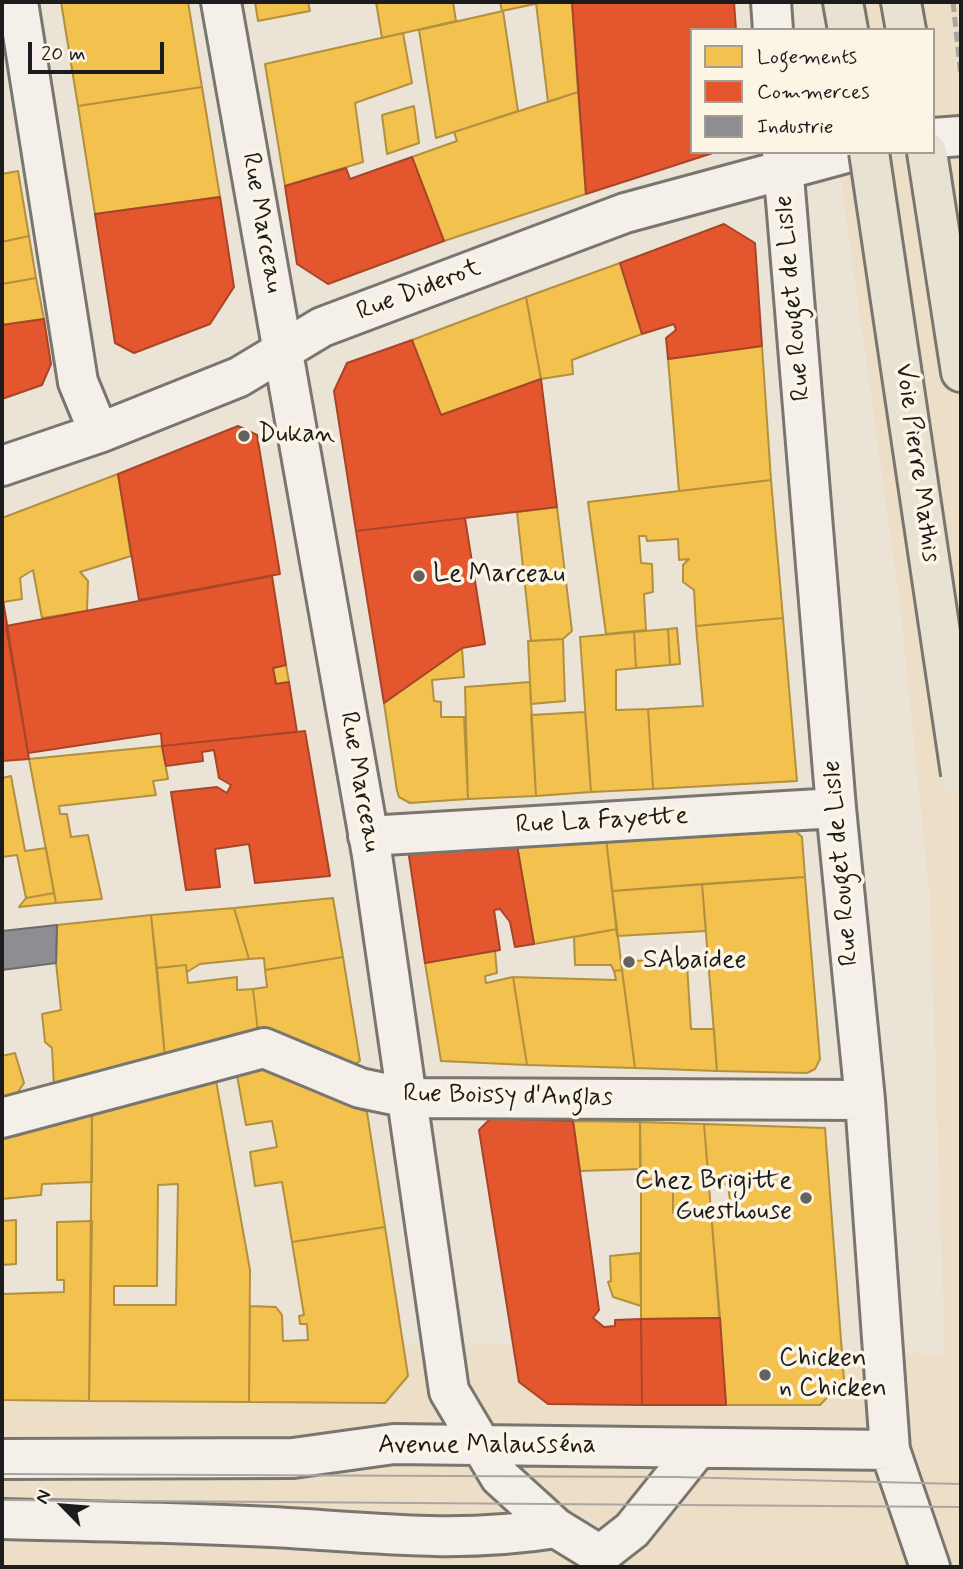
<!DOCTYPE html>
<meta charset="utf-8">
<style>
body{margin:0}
#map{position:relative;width:963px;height:1569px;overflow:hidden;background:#ebe3d5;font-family:Mynerve,sans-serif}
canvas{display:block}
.frame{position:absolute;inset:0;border:4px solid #1c1c1c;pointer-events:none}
.legend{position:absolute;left:690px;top:28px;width:245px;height:126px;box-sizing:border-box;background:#fcf5e5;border:2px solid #a29e95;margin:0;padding:9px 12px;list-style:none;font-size:21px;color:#1c1c1c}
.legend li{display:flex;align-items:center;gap:14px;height:35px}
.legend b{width:35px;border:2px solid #a29e95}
.north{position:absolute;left:28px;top:1471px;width:70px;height:70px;-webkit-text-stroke:5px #fcf5e5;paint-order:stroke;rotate:295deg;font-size:19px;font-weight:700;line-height:28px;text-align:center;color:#1c1c1c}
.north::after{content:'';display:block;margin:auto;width:24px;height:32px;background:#1c1c1c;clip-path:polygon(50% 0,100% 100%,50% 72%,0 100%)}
.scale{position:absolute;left:28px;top:42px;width:136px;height:32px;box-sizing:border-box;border:4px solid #1c1c1c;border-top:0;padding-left:9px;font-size:21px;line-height:24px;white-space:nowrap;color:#1c1c1c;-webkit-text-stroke:5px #fcf5e5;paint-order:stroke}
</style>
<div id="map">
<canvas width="963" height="1569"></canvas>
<div class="frame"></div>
<ul class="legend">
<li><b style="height:19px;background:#f2c14e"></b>Logements</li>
<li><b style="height:19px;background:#e4572e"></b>Commerces</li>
<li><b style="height:19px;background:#8d8d92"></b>Industrie</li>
</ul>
<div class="north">N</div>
<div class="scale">20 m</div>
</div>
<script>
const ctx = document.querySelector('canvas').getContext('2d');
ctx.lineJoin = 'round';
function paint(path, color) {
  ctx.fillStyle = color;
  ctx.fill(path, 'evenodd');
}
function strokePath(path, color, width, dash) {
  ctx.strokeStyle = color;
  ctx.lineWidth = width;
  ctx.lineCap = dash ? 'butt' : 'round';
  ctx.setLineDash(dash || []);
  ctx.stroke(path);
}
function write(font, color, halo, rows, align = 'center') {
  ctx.font = font + ' Mynerve,sans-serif';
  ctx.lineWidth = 7;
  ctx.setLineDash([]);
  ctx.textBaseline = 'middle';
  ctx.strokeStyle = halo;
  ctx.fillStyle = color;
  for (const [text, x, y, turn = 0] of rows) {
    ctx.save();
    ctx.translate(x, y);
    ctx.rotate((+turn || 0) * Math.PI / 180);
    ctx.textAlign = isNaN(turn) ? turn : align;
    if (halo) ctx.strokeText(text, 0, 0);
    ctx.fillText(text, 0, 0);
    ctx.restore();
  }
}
const built = new Path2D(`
 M823,2H961V1567H2V1343L795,1346L945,1355L930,898L900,603L837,152H933V30H824Z`);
const homes = new Path2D(`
 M61,2H188L202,87L78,106Z
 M255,2H308L310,11L258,21Z
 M376,2H453L456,21L382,38Z
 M500,2H544L502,11Z
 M544,2H572L578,92L548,102L536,3Z
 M503,11L518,111L436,138L419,30Z
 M403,33L412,83L355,103L363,162L285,186L265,64Z
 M202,87L220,197L95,214L78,106Z
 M578,92L586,194L444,241L412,157L457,141L454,132Z
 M414,106L419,143L387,154L382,115Z
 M18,171L29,236L2,242V174Z
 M29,236L36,278L2,284V242Z
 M620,263L642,334L572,360L573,374L541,379L526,297Z
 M36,278L44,319L2,325V284Z
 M526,297L541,379L441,415L412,340Z
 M762,346L771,480L679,491L668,359Z
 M118,474L131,556L80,572L88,581L87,611L42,618L33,570L20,578L22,599L3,602L2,518Z
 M771,480L783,618L696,626L694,590L683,582V565L689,559L679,560L678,539L647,541L646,536H639L641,563L652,564L653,592L644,594L646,630L606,634L588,502Z
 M557,507L572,631L563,639L531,641L517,512Z
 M783,618L797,781L653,789L648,709L703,706L696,626Z
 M677,628L680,664L670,665L668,629Z
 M668,629L670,665L636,668L634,632Z
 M634,632L636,668L616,670V710L648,709L653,789L591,792L580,637Z
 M563,639L565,701L531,704L528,641Z
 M462,648L464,677L432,680L434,701L441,702V717H464L468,799L410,803L399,797L397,791L384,703Z
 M286,665L289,682L276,684L273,668Z
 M530,682L536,796L468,799L465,687Z
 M585,712L591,792L536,796L531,715Z
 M162,746L168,779L153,781L156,795L59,806L60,814H67L71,837L88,835L102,899L56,903L29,759Z
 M11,776L25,851L46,848L54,893L26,898L17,855L2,857V778Z
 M792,828L802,837L805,877L612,891L606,839Z
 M606,839L617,929L534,944L517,845Z
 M805,877L820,1059L815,1069L807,1073L717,1071L702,884Z
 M702,884L706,931L617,936L612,891Z
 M54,893L56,903L19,907L26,898Z
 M333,898L343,957L265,970L264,958L249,959L234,908Z
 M234,908L249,959L200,964L187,972L186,965L157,968L151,915Z
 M151,915L165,1057L54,1087L52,1048L45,1042L42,1014L61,1010L56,963L57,925Z
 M617,929L622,970L614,971L611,965H575L574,937Z
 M495,950L497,973L485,976L486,983L513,977L527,1065L441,1061L425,963Z
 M343,957L360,1061L345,1070L258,1032L253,989L267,987L265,970Z
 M679,958L687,964L691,1029H714L717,1071L635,1068L621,962Z
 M186,965L188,983L237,977V990L253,989L258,1032L165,1057L157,968Z
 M622,970L635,1068L527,1065L513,977L616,980L614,971Z
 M15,1053L24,1083L16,1095L2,1099V1056Z
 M265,1066L367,1112L385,1227L292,1242L282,1182L255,1186L250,1152L277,1147L272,1121L246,1125L236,1070Z
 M215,1075L250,1270L249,1402L89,1401L92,1108ZM178,1184L176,1305H114V1286H157L158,1185Z
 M92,1108V1182L42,1184L41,1195L2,1199V1137L20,1135Z
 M573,1121L640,1122V1169L580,1171Z
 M640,1122L704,1124L711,1211L673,1213V1178L641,1180Z
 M704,1124L825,1128L844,1380L820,1405H726L711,1211L731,1210L728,1184L709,1185Z
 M673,1178V1213L711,1211L720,1318L641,1319V1180Z
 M16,1220V1264L2,1265V1221Z
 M92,1221L89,1401L2,1400V1294L64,1292V1280H57V1222Z
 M385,1227L408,1376L385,1403L249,1402L250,1306L276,1307L282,1315L283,1341L308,1340L307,1324H300L299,1316L304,1315L292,1242Z
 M640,1253L641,1306L613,1297L608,1282L611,1281L610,1256Z`);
const shops = new Path2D(`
 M572,2H734L736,30H692V152H716L586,194Z
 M412,157L444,241L328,284L297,264L285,186L346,168L350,179Z
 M220,197L234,287L210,324L134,353L115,343L95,214Z
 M724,224L755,243L762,346L668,359L666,338L676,330L674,324L642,334L620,263Z
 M44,319L51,364L42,385L2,399V325Z
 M412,340L441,415L541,379L557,507L356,531L334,391L347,363Z
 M238,426L257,435L280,574L139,600L118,474Z
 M465,518L485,644L462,648L384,703L356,531Z
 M272,576L286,665L273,668L276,684L289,682L297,732L162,746L161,733L28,753L6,626Z
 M2,594L29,759L2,761Z
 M305,731L330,876L255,883L249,844L215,849L220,887L186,890L171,792L217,787L227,793L231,785L219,778L214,750L202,752L203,761L166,766L162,746Z
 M517,845L534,944L515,947L510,922L500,909L494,910L500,950L425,963L409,856L413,851Z
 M491,1118L573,1121L599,1310L593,1318L604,1327L615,1326V1320L641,1319L642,1405L548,1404L519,1382L479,1130Z
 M720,1318L726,1405H642L641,1319Z`);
const industry = new Path2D(`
 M57,925L56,963L2,970V931Z`);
const minor = new Path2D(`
 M18,2L78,382L99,433
 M221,2L372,855L449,1391L500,1477L556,1528L600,1555
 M771,2L773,30
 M933,138L961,136
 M782,152L836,808L865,1100L890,1450L930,1567
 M2,466L99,433L239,377L322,327L625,213L850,152
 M368,836L836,808
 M2,1118L264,1048L360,1088L408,1098L865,1100
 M2,1459L293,1458L394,1444L890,1450
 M2,1519C103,1522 205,1522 306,1529C393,1535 468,1542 556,1528
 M600,1555L632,1530L697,1449`);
const highway = new Path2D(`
 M843,2L848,30
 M901,2L906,30
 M927,152L961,372`);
const tram = new Path2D(`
 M2,1474L675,1477L961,1484
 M2,1500L961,1507`);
const rail = new Path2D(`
 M953,2L961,77`);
const highwayBridge = new Path2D(`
 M869,152L961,774`);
const markers = [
 [244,436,7,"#64625d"],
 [419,576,7,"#64625d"],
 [629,962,7,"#64625d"],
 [806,1198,7,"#64625d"],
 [765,1375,7,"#64625d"]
];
const streetNames = [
 ["Rue Marceau",261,223,80],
 ["Rue Diderot",419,291,-21],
 ["Rue Rouget de Lisle",794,298,-95],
 ["Voie Pierre Mathis",916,463,82],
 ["Rue Marceau",359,782,80],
 ["Rue La Fayette",602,822,-3],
 ["Rue Rouget de Lisle",842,863,-95],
 ["Rue Boissy d'Anglas",508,1097,1],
 ["Avenue Malausséna",487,1447]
];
const poiNames = [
 ["Dukan",258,436],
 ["Le Marceau",433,576],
 ["SAbaidee",643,962],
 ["Chez Brigitte",792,1183,"right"],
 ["Guesthouse",792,1213,"right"],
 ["Chicken",779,1360],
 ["n Chicken",779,1390]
];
paint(built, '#eddec7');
paint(homes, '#f2c14e');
strokePath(homes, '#b2903f', 2);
paint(shops, '#e4572e');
strokePath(shops, '#a84529', 2);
paint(industry, '#8d8d92');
strokePath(industry, '#6b6b6f', 2);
strokePath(minor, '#79766f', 44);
strokePath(highway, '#79766f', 44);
strokePath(minor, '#f4f0e9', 38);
strokePath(highway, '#e7e2d2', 38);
strokePath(tram, '#aaa7a2', 2);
strokePath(rail, '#aaa7a2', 5, [10, 5]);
strokePath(highwayBridge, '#79766f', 44, []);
strokePath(highwayBridge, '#e7e2d2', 38);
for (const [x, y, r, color] of markers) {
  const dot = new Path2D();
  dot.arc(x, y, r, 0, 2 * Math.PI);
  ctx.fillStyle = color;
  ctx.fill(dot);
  strokePath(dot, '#fcf5e5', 2.5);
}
write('26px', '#1c1c1c', '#fcf5e5', streetNames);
write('26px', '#1c1c1c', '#fcf5e5', poiNames, 'left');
</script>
